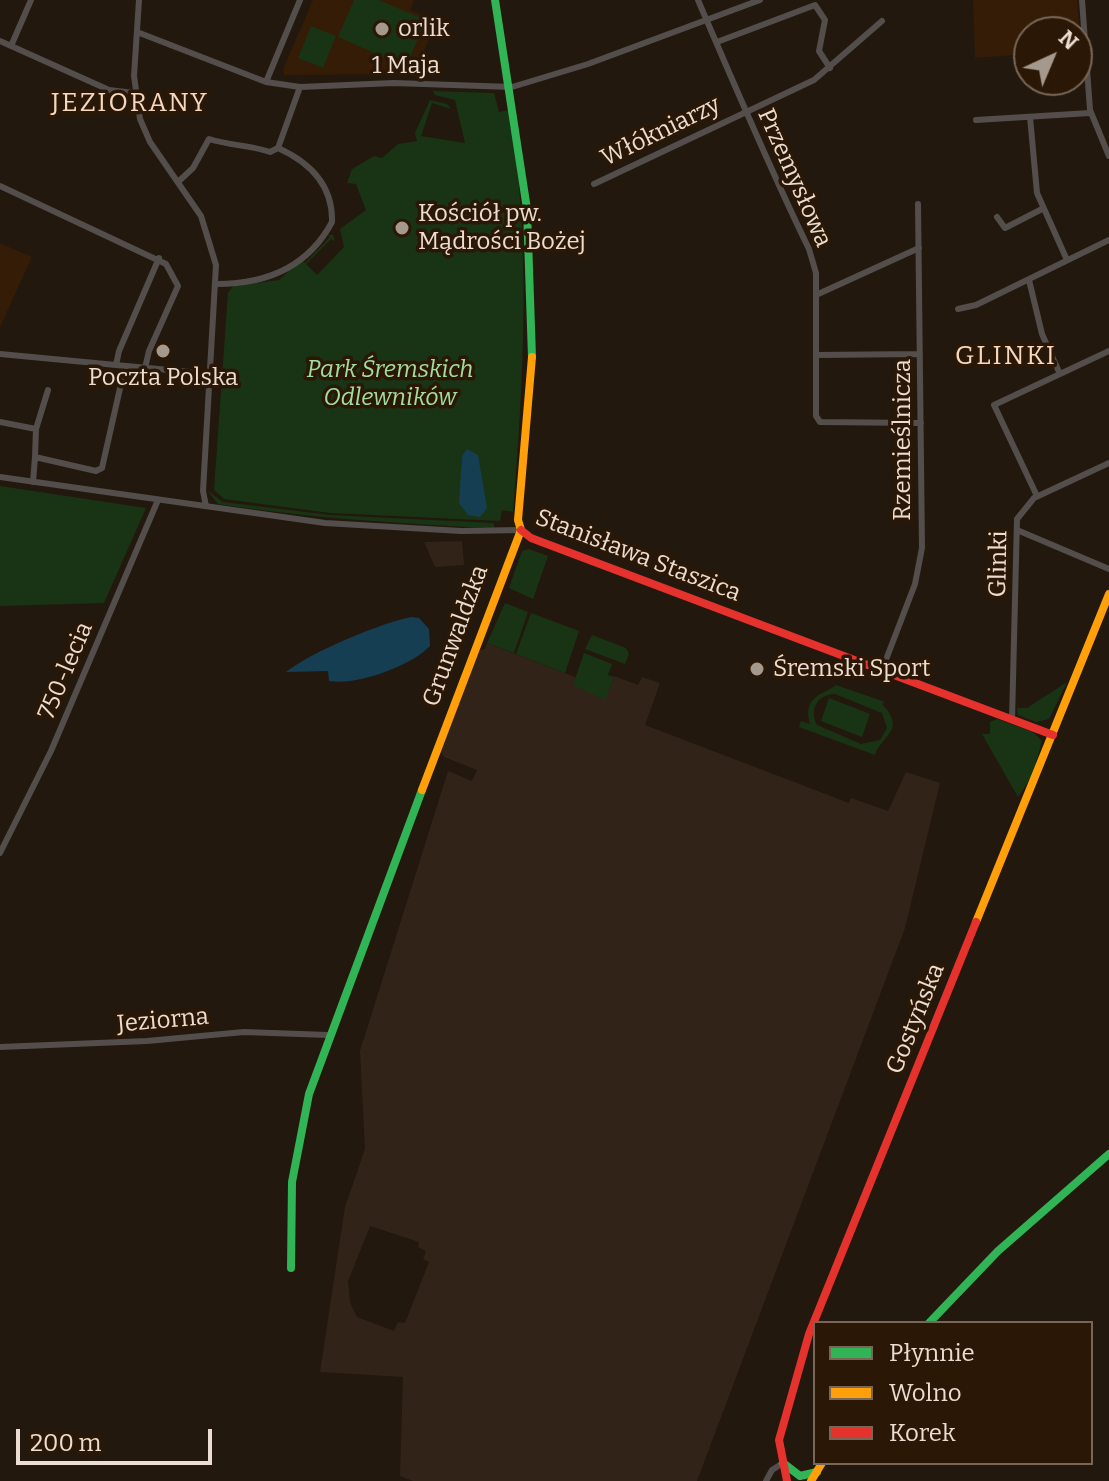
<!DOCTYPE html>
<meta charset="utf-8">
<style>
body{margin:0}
#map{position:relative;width:1109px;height:1481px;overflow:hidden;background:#23180d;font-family:Bitter,serif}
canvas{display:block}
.legend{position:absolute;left:813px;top:1321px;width:280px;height:144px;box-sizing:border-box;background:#2b1705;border:2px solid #786657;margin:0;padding:10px 14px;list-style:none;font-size:24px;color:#ebddd1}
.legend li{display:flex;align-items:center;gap:16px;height:40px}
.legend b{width:40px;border:2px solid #786657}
.north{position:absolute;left:1013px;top:16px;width:80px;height:80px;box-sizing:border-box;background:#2b1705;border:2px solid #786657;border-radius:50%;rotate:44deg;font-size:22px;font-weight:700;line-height:32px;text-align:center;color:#ebddd1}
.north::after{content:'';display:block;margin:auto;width:28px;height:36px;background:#a5988c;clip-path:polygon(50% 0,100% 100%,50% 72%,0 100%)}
.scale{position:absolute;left:16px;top:1429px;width:196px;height:36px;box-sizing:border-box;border:4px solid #ebddd1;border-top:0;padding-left:10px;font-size:24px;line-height:28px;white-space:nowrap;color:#ebddd1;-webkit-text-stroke:6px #2b1705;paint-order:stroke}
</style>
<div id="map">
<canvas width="1109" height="1481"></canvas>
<ul class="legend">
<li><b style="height:10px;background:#30b455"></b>Płynnie</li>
<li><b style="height:10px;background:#ff9f0a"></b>Wolno</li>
<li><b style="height:10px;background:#e5322d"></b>Korek</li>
</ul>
<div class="north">N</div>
<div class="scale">200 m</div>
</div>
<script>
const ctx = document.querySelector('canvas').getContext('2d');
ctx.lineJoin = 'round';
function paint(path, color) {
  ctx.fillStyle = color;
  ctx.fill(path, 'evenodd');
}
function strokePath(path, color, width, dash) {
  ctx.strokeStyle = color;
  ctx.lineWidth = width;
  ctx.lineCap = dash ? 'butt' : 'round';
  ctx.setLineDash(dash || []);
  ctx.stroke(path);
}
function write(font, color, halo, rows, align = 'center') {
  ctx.font = font + ' Bitter,serif';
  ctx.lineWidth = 7;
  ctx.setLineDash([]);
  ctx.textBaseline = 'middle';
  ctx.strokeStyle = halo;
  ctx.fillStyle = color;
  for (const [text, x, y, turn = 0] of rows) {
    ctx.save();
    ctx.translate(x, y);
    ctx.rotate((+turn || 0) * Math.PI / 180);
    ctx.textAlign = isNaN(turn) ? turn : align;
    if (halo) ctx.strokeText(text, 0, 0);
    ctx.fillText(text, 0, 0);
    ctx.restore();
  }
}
const industrial = new Path2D(`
 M462,541L464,565L435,567L424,542Z
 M487,643L609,690L614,676L638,685L642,677L660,683L645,725L849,803L851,798L888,811L906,772L940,783L905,928L697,1481H413L400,1476L403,1377L320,1372L345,1207L365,1149L360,1051L448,771L472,781L477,770L444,757L440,750L478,651L485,649ZM370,1226L419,1242L418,1247L426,1251L423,1259L429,1262L405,1323L398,1322L394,1331L357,1317L350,1302L348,1281Z`);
const built = new Path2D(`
 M313,0H414L410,10L436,21L415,74L284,75L283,69Z
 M973,0H1077L1081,51H1077V32H1029V54L975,58Z
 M0,243L32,257L0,327Z`);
const green = new Path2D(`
 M354,0H379L426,20L406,67L338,37Z
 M311,26L336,36L323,68L298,58Z
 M433,91L494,93L499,112L510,110C531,246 524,375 513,512L502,510L500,521L330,513L224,499L214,490L228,293L233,286L279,280L301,260L305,263L330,237L328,235H333L335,241L331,239L306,264L317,275L344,247L340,229L366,210L356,184L347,183L352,169L374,156L382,158L398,144L417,141L415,133L430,100L447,104L451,109L432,103L421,136L465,143L455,100L435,95Z
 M0,486L146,508L104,603L0,606Z
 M207,490L223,502L330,515L494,523V528C401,524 310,518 218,504Z
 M529,549L548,556L533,599L509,588L522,551Z
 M505,603L528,612L514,653L487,643Z
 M531,613L579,631L565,673L516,654Z
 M592,635L626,648L629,654L625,664L585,649Z
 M584,653L612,664L608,675L614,677L605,700L573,685Z
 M1067,682L1049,719L1036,722L1018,715L1017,708H1027Z
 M836,685L885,702L882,704C907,730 882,735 875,755L799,727L801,721L810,724C802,696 823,695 836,685ZM835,694L882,713L887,728L880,740L861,744L817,725C809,709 817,695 835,694Z
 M829,698L870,714L862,737L821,721Z
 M997,719L1033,732L1042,741L1032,776L1018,797L982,734H990V722Z`);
const water = new Path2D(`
 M467,449L478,455L487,508L480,517L468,515L459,503L462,456Z
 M411,617L419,618L429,629L430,646C411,666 356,686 329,681L328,671L286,672C311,652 381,623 411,617Z`);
const street = new Path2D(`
 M139,0L134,76L140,119L150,142L201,216L216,265L203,491L206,506
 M698,0C734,84 769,167 809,249L816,273V416L820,422L921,423
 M1082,0L1090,110L1109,156
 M137,32L266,82L300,87L394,83L512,87L588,64L760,0
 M0,41L109,90L134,93
 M717,42L815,5L825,20L819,51L830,68
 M11,46L31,0
 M266,82L300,0
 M1030,117L1037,193L1067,260
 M976,120L1090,113
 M178,182L193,168L209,139C232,146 249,145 270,152L278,148L300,87
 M594,184L814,80L882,21
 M0,186L166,264L178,286L149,351L145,368
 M997,217L1005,228L1042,209
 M1029,280L1042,334L1060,374
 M217,284C266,284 308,267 332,222C333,185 309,162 278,148
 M816,295L919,248
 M958,309L976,305L1109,240
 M0,354L211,374
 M816,355L920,354
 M116,365L119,351L159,258
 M0,422L36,429L35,457
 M36,429L48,390
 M0,477L325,523L461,531L521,530
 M33,482L35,457L96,471L102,468L125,366
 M1037,496L994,405L1109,351
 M1017,530L1109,569
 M882,670L915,584L922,548L918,204
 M1012,720L1017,519L1034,498L1109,463
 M0,853L51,751L158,500
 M0,1047L147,1041L244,1032L328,1035
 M766,1481L772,1470L783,1463`);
const fast = new Path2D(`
 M495,0L527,209L532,357
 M291,1268L292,1182L309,1094L422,790
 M929,1323L998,1251L1109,1154
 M783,1463L800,1476L817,1472`);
const slow = new Path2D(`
 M422,790L521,530L518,520L532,357
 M976,922L1109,594
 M811,1481L822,1463`);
const jam = new Path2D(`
 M521,530L531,538L1053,735
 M787,1481L779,1440L809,1334L976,922`);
const markers = [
 [382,29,8,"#a5988c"],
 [402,228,8,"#a5988c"],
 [163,351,8,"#a5988c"],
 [757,669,8,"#a5988c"]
];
const poiNames = [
 ["orlik",398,29],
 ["Kościół pw.",418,214],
 ["Mądrości Bożej",418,242],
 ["Poczta Polska",163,378,"center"],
 ["Śremski Sport",773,669]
];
const streetNames = [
 ["1 Maja",406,66],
 ["Włókniarzy",661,132,-26],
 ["Przemysłowa",794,178,66],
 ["Rzemieślnicza",903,440,-90],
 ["Stanisława Staszica",638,556,21],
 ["Glinki",999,564,-89],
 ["Grunwaldzka",456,636,-70],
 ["750-lecia",66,671,-67],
 ["Gostyńska",916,1019,-68],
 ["Jeziorna",163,1021,-5]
];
const parkNames = [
 ["Park Śremskich",390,370],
 ["Odlewników",390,398]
];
const neighbourhoodNames = [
 ["JEZIORANY",130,104],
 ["GLINKI",1006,357]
];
paint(industrial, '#312318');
paint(built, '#341c06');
paint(green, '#183414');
paint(water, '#163e52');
strokePath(street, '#534e4c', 6);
strokePath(fast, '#30b455', 8);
strokePath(slow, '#ff9f0a', 8);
strokePath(jam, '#e5322d', 8);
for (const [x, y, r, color] of markers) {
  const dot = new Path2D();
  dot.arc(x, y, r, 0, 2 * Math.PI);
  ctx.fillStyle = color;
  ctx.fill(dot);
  strokePath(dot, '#2b1705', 3);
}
write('24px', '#ebddd1', '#2b1705', poiNames, 'left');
write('24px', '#ebddd1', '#2b1705', streetNames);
write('italic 24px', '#a1de9e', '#2b1705', parkNames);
ctx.letterSpacing = '2px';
write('26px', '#f4d8c2', '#2b1705', neighbourhoodNames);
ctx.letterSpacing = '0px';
</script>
